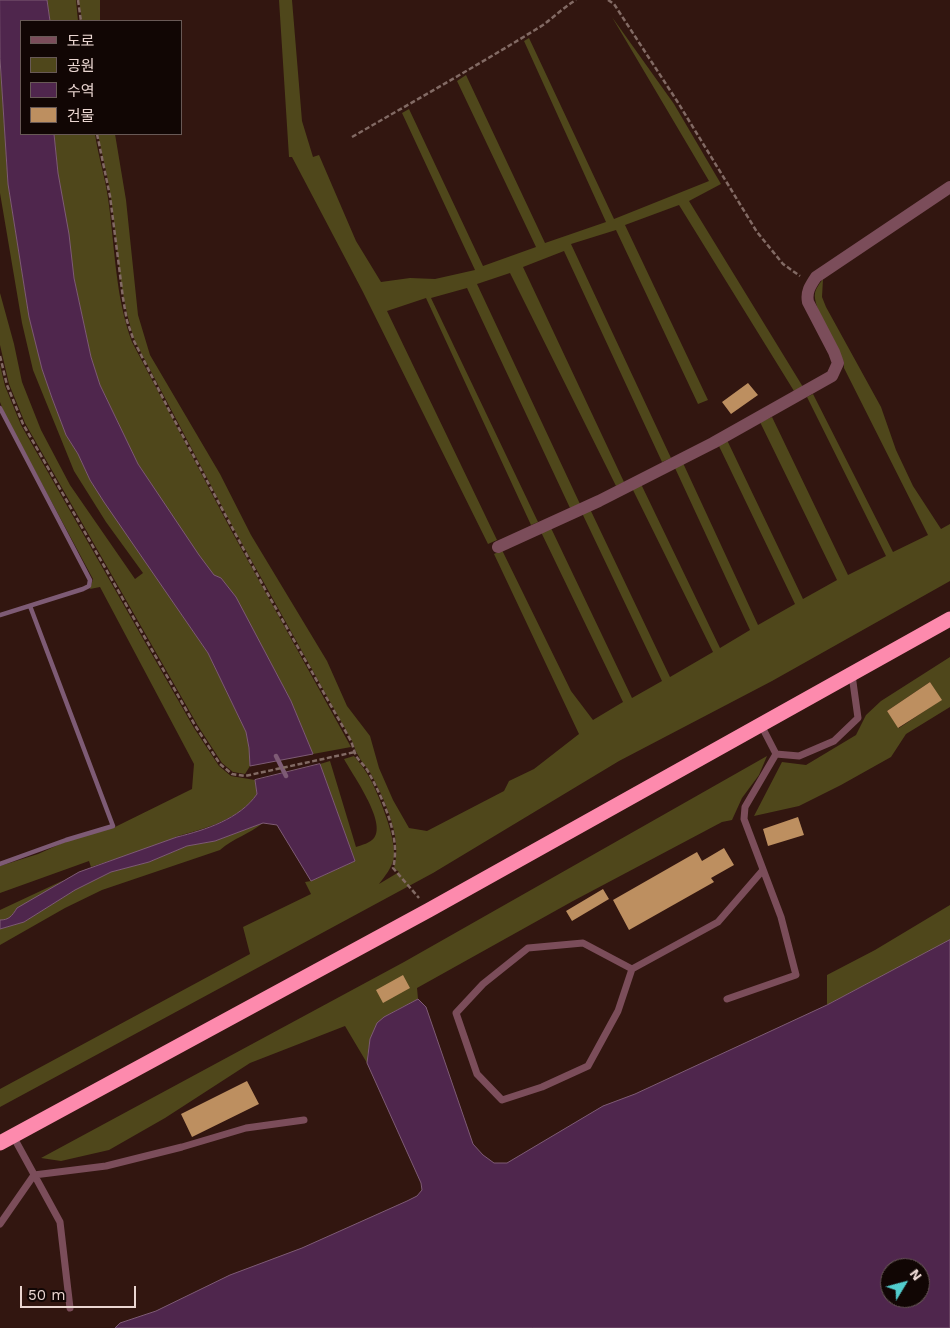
<!DOCTYPE html>
<meta charset="utf-8">
<style>
body{margin:0}
#map{position:relative;width:950px;height:1328px;overflow:hidden;background:#321610;font-family:"Work Sans","Noto Sans KR",sans-serif}
canvas{display:block}
.legend{position:absolute;left:20px;top:20px;width:162px;height:115px;box-sizing:border-box;background:#110604;border:1px solid #685956;margin:0;padding:6px 9px;list-style:none;font-size:15px;color:#ead6d1}
.legend li{display:flex;align-items:center;gap:10px;height:25px}
.legend b{width:25px;border:1px solid #685956}
.north{position:absolute;left:880px;top:1258px;width:50px;height:50px;box-sizing:border-box;background:#110604;border:1px solid #685956;border-radius:50%;rotate:53deg;font-size:14px;font-weight:700;line-height:20px;text-align:center;color:#ead6d1}
.north::after{content:'';display:block;margin:auto;width:18px;height:22px;background:#52cdce;clip-path:polygon(50% 0,100% 100%,50% 72%,0 100%)}
.scale{position:absolute;left:20px;top:1286px;width:116px;height:22px;box-sizing:border-box;border:2px solid #ead6d1;border-top:0;padding-left:6px;font-size:15px;line-height:18px;white-space:nowrap;color:#ead6d1;-webkit-text-stroke:4px #110604;paint-order:stroke}
</style>
<div id="map">
<canvas width="950" height="1328"></canvas>
<ul class="legend">
<li><b style="height:6px;background:#7b4d5a"></b>도로</li>
<li><b style="height:14px;background:#4f471b"></b>공원</li>
<li><b style="height:14px;background:#4f264d"></b>수역</li>
<li><b style="height:14px;background:#bd8f60"></b>건물</li>
</ul>
<div class="north">N</div>
<div class="scale">50 m</div>
</div>
<script>
const ctx = document.querySelector('canvas').getContext('2d');
ctx.lineJoin = 'round';
function paint(path, color) {
  ctx.fillStyle = color;
  ctx.fill(path, 'evenodd');
}
function strokePath(path, color, width, dash) {
  ctx.strokeStyle = color;
  ctx.lineWidth = width;
  ctx.lineCap = dash ? 'butt' : 'round';
  ctx.setLineDash(dash || []);
  ctx.stroke(path);
}
const green = new Path2D(`
 M47,0H76L78,21H50Z
 M79,0H100V21H82Z
 M279,0H292L302,121L313,157L319,155L356,241L381,282L410,278L435,279L475,270L402,113L409,109L483,266L536,247L457,81L466,75L545,243L606,222L524,41L529,38L614,219L709,181L612,17L674,104L721,184L689,201L803,387L794,391L679,205L625,225L708,400L698,404L616,230L571,244L671,458L662,462L564,251L523,267L624,482L616,486L510,273L477,284L580,504L570,508L467,288L431,298L538,522L531,525L426,298L387,311L497,540L488,544L363,292L292,157H289Z
 M0,59L8,184L29,317L42,369L52,398L66,435L78,454L90,480L208,653L246,732L249,748L250,766L245,774L233,772L222,763L198,726L25,423L9,384L0,345V293L14,344L22,382L41,430L70,485L135,579L143,573L106,522L74,471L33,370L22,323L0,193Z
 M54,134H95C98,155 105,177 108,198C115,246 115,296 132,342L231,530L351,747L313,754L291,701L260,643L180,528L138,464L100,385L91,357L74,278L58,173Z
 M98,134H115L126,200L138,315L150,355L220,474L251,535L327,661L347,706L370,736L379,768L393,800L409,828L427,831L504,791L509,781L534,769L579,734L494,554L502,550L571,691L593,720L623,702L541,532L551,528L632,698L662,681L582,513L590,509L670,677L713,652L632,488L641,484L720,648L750,630L675,468L683,463L758,625L795,604L718,444L727,440L803,599L837,580L760,422L772,417L848,575L886,556L807,397L813,394L893,552L928,535L844,368V362C837,348 812,306 815,293C816,288 820,283 823,279L822,297L826,307L881,407L896,450L913,486L941,529L950,524V581L772,681L619,761L433,873L0,1107V1089L250,954L243,927L311,894L305,882L311,881L355,861L320,764L330,761L356,847C362,845 370,843 374,838C387,822 352,774 344,759L354,756C359,762 364,768 368,775C378,792 396,837 394,857C392,868 385,876 379,884L399,872L394,868C403,839 385,800 371,774C368,768 361,762 358,755C355,751 354,745 352,741L234,529L135,341C119,295 118,246 111,198C108,176 102,155 98,134Z
 M0,365L5,386L21,425L194,728L219,766L231,776L255,780L257,794C239,820 206,828 178,836C173,838 168,841 164,842C140,851 115,859 91,867L89,861L0,893V866L38,854L67,841L115,827L192,789L194,764L100,587L90,589L93,579L5,415L0,402Z
 M950,657V707L906,734L891,757L841,785L799,806L754,816L782,762L806,765L856,735L866,715L881,701ZM930,682L941,700L899,728L887,711Z
 M767,756L759,775L742,798L732,820L722,822L573,901L417,988L418,999C382,1018 371,1019 367,1063L345,1026L250,1063L165,1118L109,1150L61,1161L41,1158L404,962Z
 M263,823C249,834 234,838 220,850L102,890L65,908L0,945V929L24,922L75,890L111,872L149,862L187,846L215,841Z
 M64,880L35,899L17,908L13,914L7,920H0V910Z
 M950,905V940L827,1005V975L875,950Z`);
const water = new Path2D(`
 M0,0H47L50,21H21V134H54L58,173L69,234L74,278L91,357L100,385L138,464L199,555L214,575L221,578L236,597L291,701L313,754L250,766L249,748L246,732L208,653L104,502L90,480L78,454L66,435L52,398L42,369L29,317L8,184L0,59Z
 M320,764L355,861L311,881L277,825L263,823L215,841L187,846L149,862L111,872L75,890L24,922L0,929V920C9,920 12,916 17,908L79,872L177,837C205,830 240,819 257,794L255,780Z
 M950,940V1328H115L120,1323L156,1311L230,1275L302,1248L407,1201L417,1196L422,1190L421,1183L367,1063L370,1039L377,1023L384,1017L418,999L426,1007L473,1144L483,1155L494,1163H507L603,1106L635,1094L827,1005ZM890,1268H920V1298H890Z`);
const stream = new Path2D(`
 M0,408L90,580L89,586L83,589L0,615
 M276,756L286,776
 M0,864L66,840L113,826L30,606`);
const building = new Path2D(`
 M748,383L758,395L731,414L722,402Z
 M930,682L942,700L898,728L887,711Z
 M798,817L804,835L768,846L763,829Z
 M724,848L734,865L711,878L714,882L629,930L613,900L697,852L702,861Z
 M603,889L609,899L572,921L566,911Z
 M403,975L410,988L383,1003L376,990Z
 M247,1081L259,1104L192,1137L181,1114Z`);
const path = new Path2D(`
 M78,0L81,21
 M608,0L614,4L677,101L757,232L783,264L800,276
 M97,134L110,196L123,298L127,321L134,341L169,410L265,589L351,741C353,746 354,751 356,756C360,762 367,768 370,775C384,801 401,839 393,868L419,898
 M352,137C416,100 480,64 543,25C554,17 564,7 576,0
 M0,356L7,385L23,424L196,727L220,764L232,774L245,776L355,752`);
const lane = new Path2D(`
 M776,754L799,756L834,741L858,718L852,675
 M632,969L618,1011L588,1066L542,1087L502,1100L477,1074L456,1013L483,984L528,948L583,943L632,969L718,922L763,870
 M727,999L796,975L781,917L744,819L745,807L776,754L761,725
 M13,1136L60,1222L70,1308
 M0,1224L34,1175L106,1166L182,1147L246,1128L304,1120`);
const street = new Path2D(`
 M498,547L599,501L713,443L832,376L838,363L834,352L808,302C806,292 810,286 816,277L950,187`);
const highway = new Path2D(`
 M0,1143L429,910L950,619`);
paint(green, '#4f471b');
paint(water, '#4f264d');
strokePath(water, '#7e5b75', 1);
strokePath(stream, '#7e5b75', 4.5);
paint(building, '#bd8f60');
strokePath(path, '#826a64', 2.5, [5, 2.5]);
strokePath(lane, '#7b4d5a', 7);
strokePath(street, '#7b4d5a', 12);
strokePath(highway, '#fd8aad', 15);
</script>
